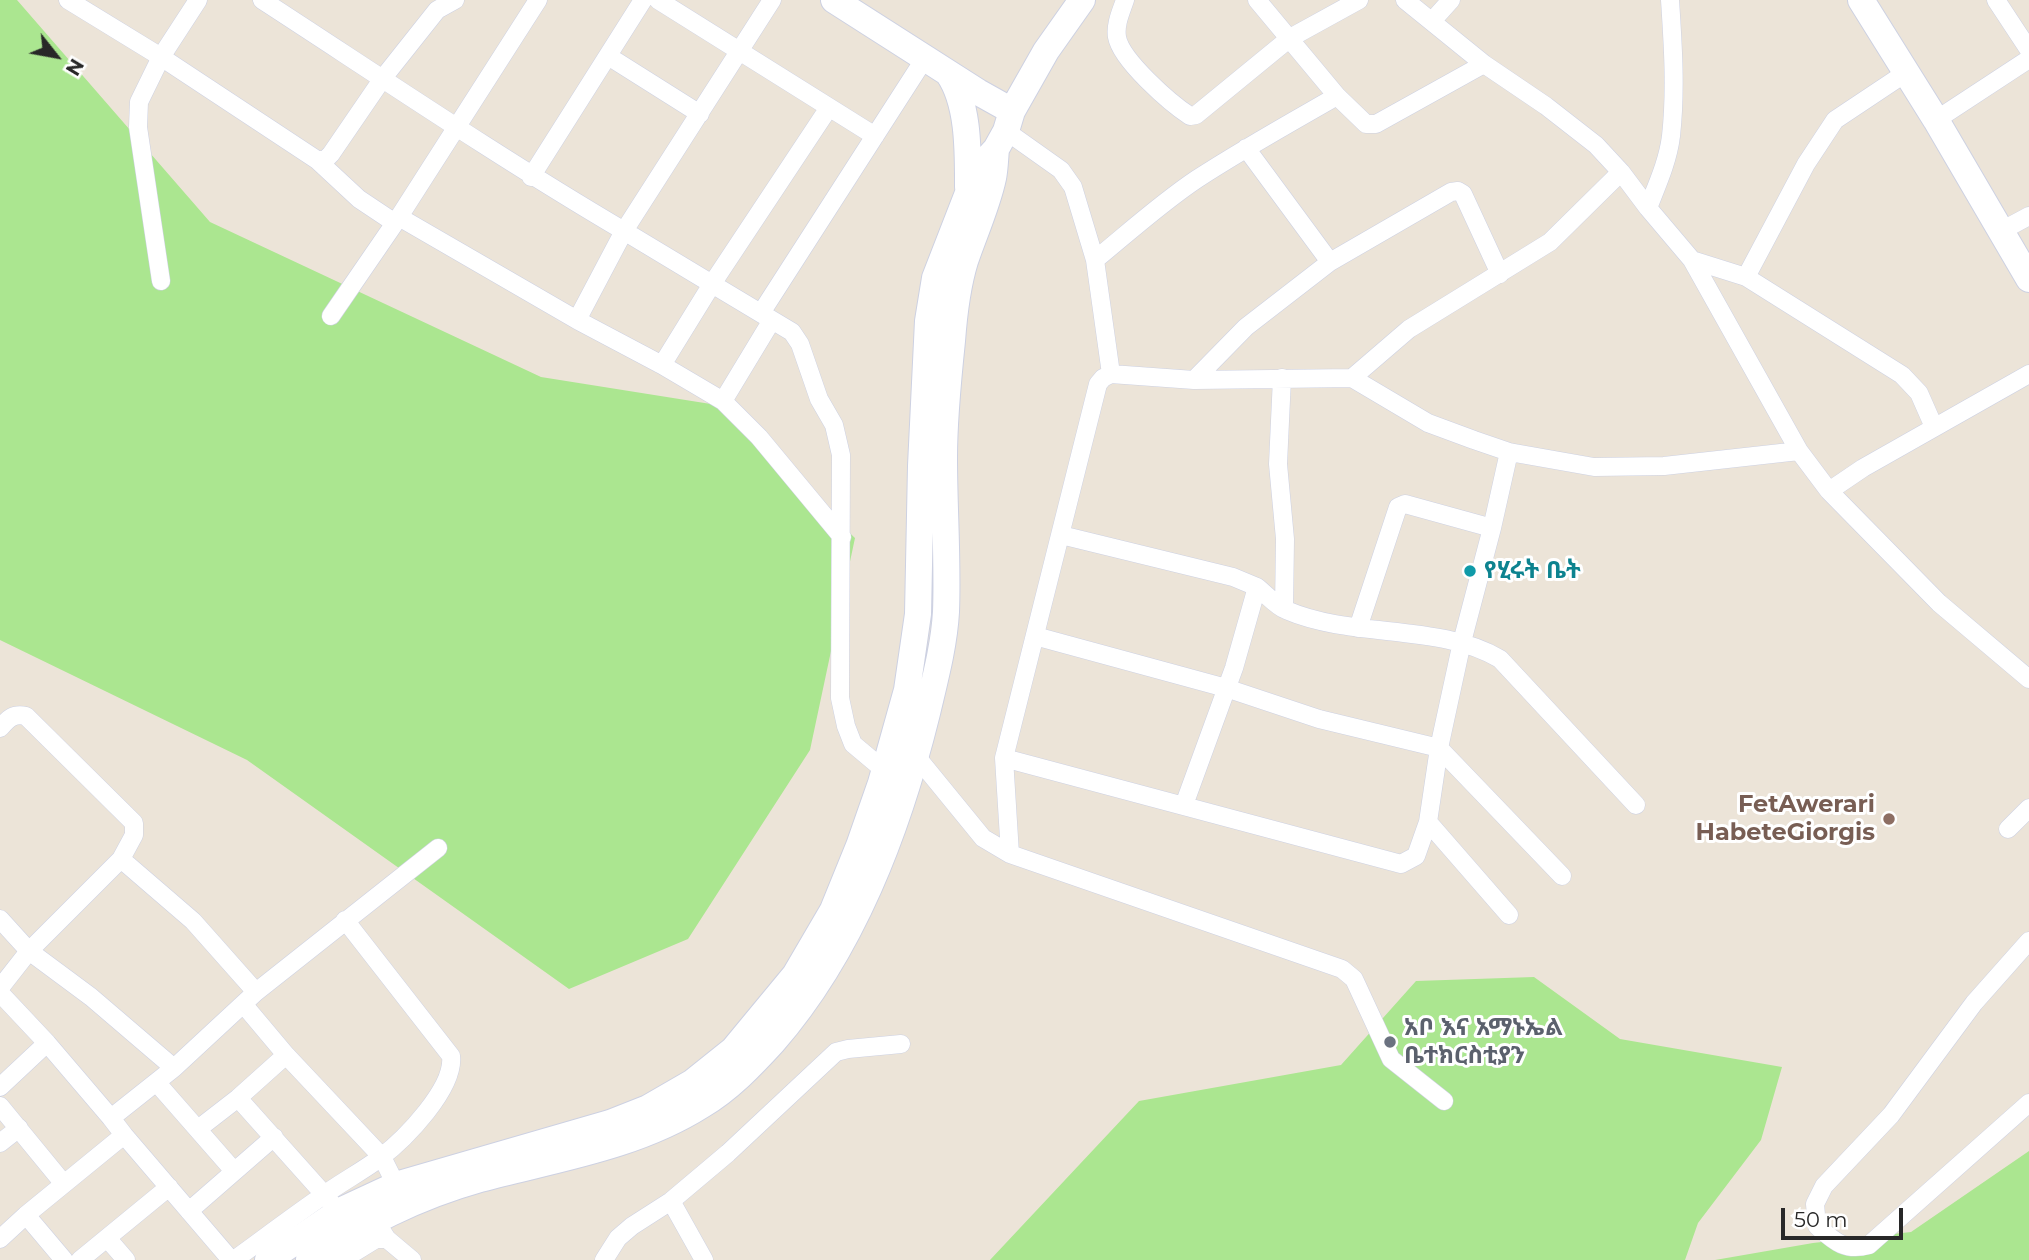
<!DOCTYPE html>
<meta charset="utf-8">
<style>
body{margin:0}
#map{position:relative;width:2029px;height:1260px;overflow:hidden;background:#ece4d8;font-family:Montserrat,sans-serif}
canvas{display:block}
.north{position:absolute;left:21px;top:21px;width:70px;height:70px;-webkit-text-stroke:5px #fff;paint-order:stroke;rotate:121deg;font-size:19px;font-weight:700;line-height:28px;text-align:center;color:#282828}
.north::after{content:'';display:block;margin:auto;width:24px;height:32px;background:#282828;clip-path:polygon(50% 0,100% 100%,50% 72%,0 100%)}
.scale{position:absolute;left:1781px;top:1208px;width:122px;height:32px;box-sizing:border-box;border:4px solid #282828;border-top:0;padding-left:9px;font-size:21px;line-height:24px;white-space:nowrap;color:#282828;-webkit-text-stroke:5px #fff;paint-order:stroke}
</style>
<div id="map">
<canvas width="2029" height="1260"></canvas>
<div class="north">N</div>
<div class="scale">50 m</div>
</div>
<script>
const ctx = document.querySelector('canvas').getContext('2d');
ctx.lineJoin = 'round';
function paint(path, color) {
  ctx.fillStyle = color;
  ctx.fill(path, 'evenodd');
}
function strokePath(path, color, width, dash) {
  ctx.strokeStyle = color;
  ctx.lineWidth = width;
  ctx.lineCap = dash ? 'butt' : 'round';
  ctx.setLineDash(dash || []);
  ctx.stroke(path);
}
function write(font, color, halo, rows, align = 'center') {
  ctx.font = font + ' Montserrat,"Noto Sans Ethiopic",sans-serif';
  ctx.lineWidth = 6;
  ctx.setLineDash([]);
  ctx.textBaseline = 'middle';
  ctx.strokeStyle = halo;
  ctx.fillStyle = color;
  for (const [text, x, y, turn = 0] of rows) {
    ctx.save();
    ctx.translate(x, y);
    ctx.rotate((+turn || 0) * Math.PI / 180);
    ctx.textAlign = isNaN(turn) ? turn : align;
    if (halo) ctx.strokeText(text, 0, 0);
    ctx.fillText(text, 0, 0);
    ctx.restore();
  }
}
const green = new Path2D(`
 M0,0H17L210,222L541,377L717,405L855,538L810,750L688,939L569,989L247,760L0,640Z
 M1534,977L1620,1039L1782,1067L1761,1140L1698,1223L1685,1260H990L1139,1101L1341,1065L1416,981Z
 M2029,1151V1260H1715L1813,1243L1911,1232Z`);
const street = new Path2D(`
 M68,0L161,57L317,160H325L331,154L383,78L437,10L455,0
 M262,0C382,78 500,158 624,231L772,0
 M538,0L399,217L577,320L624,231L712,284L828,109
 M658,0L875,136
 M1125,0C1121,12 1115,24 1117,37C1121,60 1170,103 1190,116L1196,115L1290,38L1359,0
 M1257,0L1337,96L1366,124H1376L1484,64
 M1405,0L1484,64L1546,106L1596,145L1621,172L1648,208
 M1996,0L2029,50
 M1433,20L1451,0
 M608,56L700,114
 M1936,120L2029,59
 M1006,131L1061,170L1073,187L1095,260L1111,374
 M1246,148L1330,262
 M317,160L359,199L395,223
 M531,177L643,0
 M2001,231L2029,216
 M1095,260C1128,233 1161,203 1197,179C1243,149 1290,123 1337,96
 M1692,260L1746,277L1902,375L1919,393L1934,427
 M1746,277L1806,164L1835,120L1907,72
 M161,281L138,127L139,102L161,57L198,0
 M761,313L925,58
 M331,316L399,217
 M577,320L662,365L712,284L792,332L800,344L819,399L834,425L841,455L840,698L846,726L853,744L884,770
 M662,365L723,401L759,437L842,537
 M1282,378L1278,464L1285,539L1284,609
 M1352,378L1409,329L1550,242L1621,172
 M1194,380L1246,327L1330,262L1451,192L1458,191L1463,194L1500,274
 M723,401L772,320
 M1799,451L1829,491L1863,468L2029,374
 M1509,452L1492,528L1462,642L1439,748L1428,822L1416,856L1401,864L1004,758L1098,384L1103,378L1111,374L1194,380L1352,378L1428,423L1474,440L1509,452L1594,467L1664,466L1799,451L1692,260L1648,208C1657,185 1668,161 1671,136C1676,91 1673,45 1670,0
 M1829,491L1939,603L2029,679
 M1061,535L1233,577L1257,587
 M1358,628L1398,507L1405,504L1492,528
 M1035,636L1226,688L1319,719L1439,748L1562,876
 M0,728C8,719 13,713 26,716L134,823V835L121,859L29,951L0,988
 M916,756L983,838L1010,854L1342,969L1354,979L1391,1059L1444,1101
 M1004,758L1010,854
 M1184,805L1234,668L1257,587C1266,594 1276,606 1286,610C1353,639 1440,623 1500,659L1636,805
 M1428,822L1509,915
 M2008,829L2029,808
 M121,859L193,921L256,992
 M0,919L29,951L91,997L174,1068L256,992L438,848
 M2029,941L1974,1003L1891,1115L1824,1186L1815,1204L1817,1226C1834,1241 1845,1252 1869,1245L2029,1103
 M0,993L47,1043L111,1118
 M244,1005L286,1055L382,1157L396,1185
 M157,1083L234,1171
 M0,1087L47,1043
 M238,1098L330,1201
 M0,1106L64,1184
 M198,1129L238,1098L286,1055
 M124,1135L231,1260
 M0,1143L19,1128
 M671,1201L704,1260
 M189,1211L274,1137
 M370,1213L387,1239L412,1260
 M26,1215L64,1260
 M107,1238L126,1260
 M0,1239L26,1215L124,1135L111,1118L174,1068
 M80,1260L169,1187
 M234,1260C263,1239 292,1217 321,1197C340,1183 361,1172 380,1158C405,1139 455,1088 451,1056L345,920
 M342,1260L376,1239H387
 M604,1260L618,1238L632,1226L671,1201L728,1153L836,1052L848,1049L901,1044`);
const secondary = new Path2D(`
 M834,0L978,92L1012,111
 M1861,0L1936,120L2029,279
 M948,73C969,103 968,152 968,187
 M268,1260L340,1211L396,1185L610,1123L648,1108L693,1082L733,1050L795,975L833,910L859,846L881,783L907,690L918,614L921,466L928,321L935,278L977,170L996,149L1006,131L1012,111L1046,51L1082,0
 M309,1260C364,1224 416,1197 480,1179C555,1159 636,1147 702,1105C729,1089 752,1065 773,1042C853,950 898,830 927,713C935,679 944,646 946,612C948,561 944,509 944,458C944,419 948,379 952,341C954,314 957,287 965,261C974,234 987,206 993,178C995,169 995,158 996,149`);
const markers = [
 [1470,571,7,"#0f9aa8"],
 [1889,819,7,"#8d6e63"],
 [1390,1042,7,"#6b7280"]
];
const cultureNames = [
 ["የሂሩት ቤት",1484,571]
];
const educationNames = [
 ["FetAwerari",1875,805],
 ["HabeteGiorgis",1875,833]
];
const worshipNames = [
 ["አቦ እና አማኑኤል",1404,1028],
 ["ቤተክርስቲያን",1404,1056]
];
paint(green, '#abe690');
strokePath(street, '#cdd1e2', 19);
strokePath(secondary, '#cdd1e2', 28);
strokePath(street, '#fff', 18);
strokePath(secondary, '#fff', 26);
for (const [x, y, r, color] of markers) {
  const dot = new Path2D();
  dot.arc(x, y, r, 0, 2 * Math.PI);
  ctx.fillStyle = color;
  ctx.fill(dot);
  strokePath(dot, '#fff', 2.5);
}
write('bold 24px', '#0d838f', '#fff', cultureNames, 'left');
write('bold 24px', '#785e54', '#fff', educationNames, 'right');
write('bold 24px', '#5b616d', '#fff', worshipNames, 'left');
</script>
